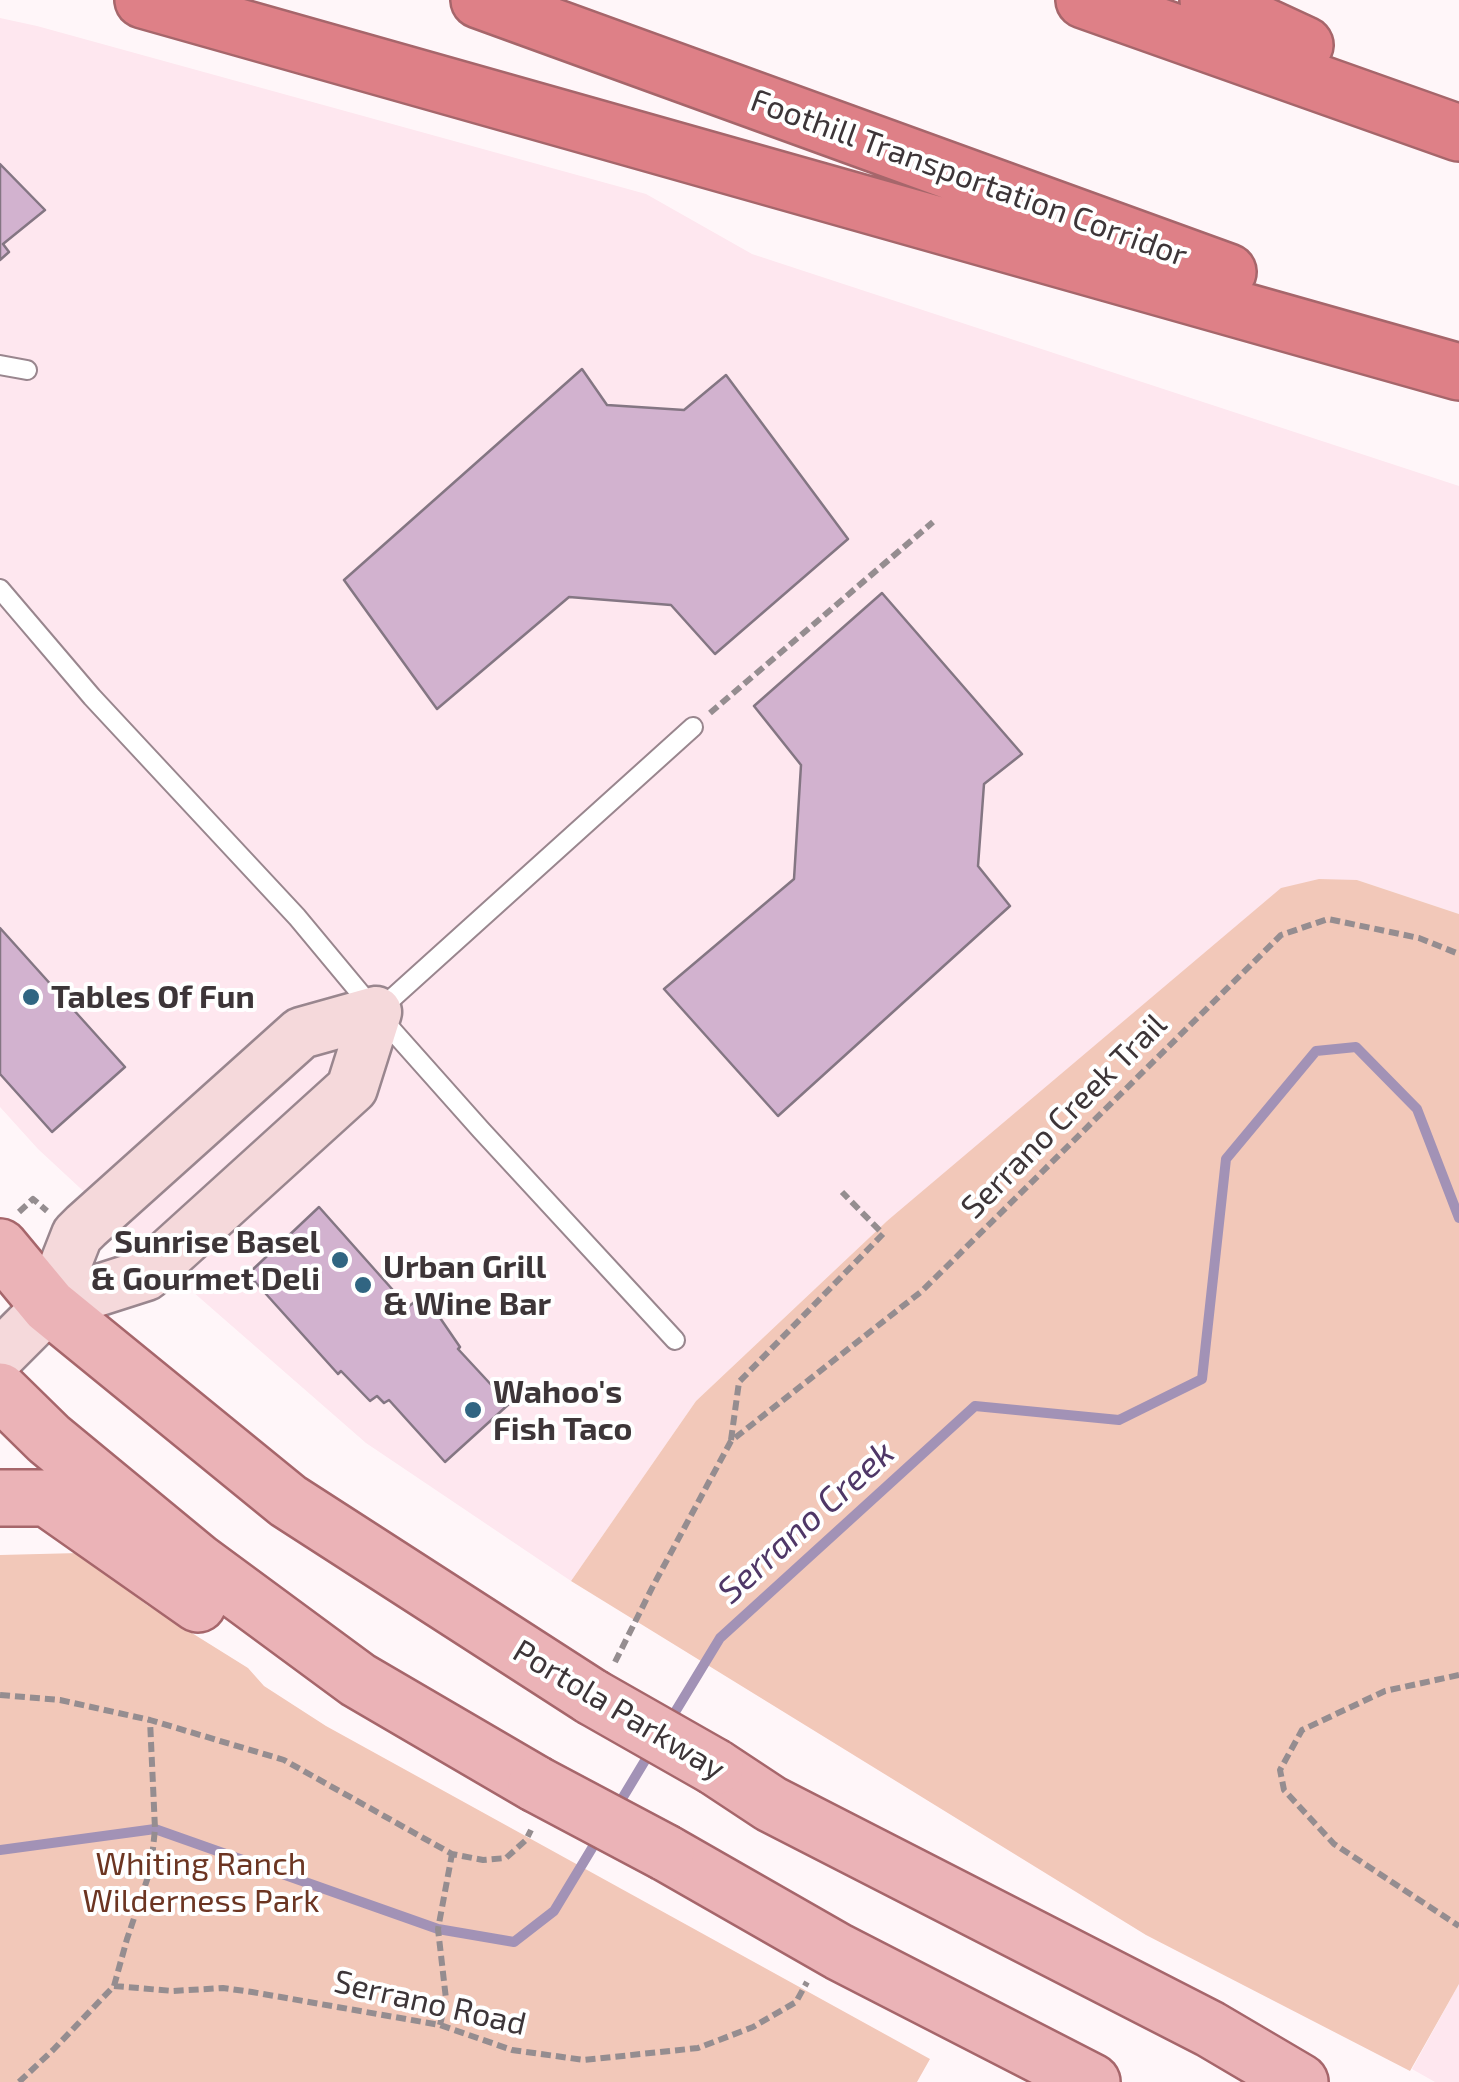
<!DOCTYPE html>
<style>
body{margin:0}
canvas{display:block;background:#fff6f9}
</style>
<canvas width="1459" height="2082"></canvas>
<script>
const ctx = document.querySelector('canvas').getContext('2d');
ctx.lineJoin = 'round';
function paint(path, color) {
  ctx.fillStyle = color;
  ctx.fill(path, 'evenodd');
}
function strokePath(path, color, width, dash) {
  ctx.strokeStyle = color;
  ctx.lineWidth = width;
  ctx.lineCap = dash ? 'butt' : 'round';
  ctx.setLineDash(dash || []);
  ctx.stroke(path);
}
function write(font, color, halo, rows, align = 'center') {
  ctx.font = font + ' "Exo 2",sans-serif';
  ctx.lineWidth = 8;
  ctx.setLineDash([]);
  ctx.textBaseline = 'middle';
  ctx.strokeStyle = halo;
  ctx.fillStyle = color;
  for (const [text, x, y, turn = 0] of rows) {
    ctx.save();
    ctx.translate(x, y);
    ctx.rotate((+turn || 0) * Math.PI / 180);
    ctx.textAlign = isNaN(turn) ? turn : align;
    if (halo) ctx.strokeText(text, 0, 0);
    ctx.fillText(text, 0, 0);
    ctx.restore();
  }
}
const built = new Path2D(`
 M0,18L37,26L646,194L752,254L1459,486V914L1357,880L887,1221L696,1401L571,1581L366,1443L177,1278L38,1149L0,1107Z
 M1459,1984V2082H1435L1412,2069Z`);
const green = new Path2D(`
 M1319,879L1357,880L1459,914V1984L1410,2071L1146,1935L571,1581L696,1401L887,1221L1281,888Z
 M79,1553L147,1605L248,1668L264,1686L326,1726L930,2059L917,2082H0V1555Z`);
const stream = new Path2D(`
 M669,1722L720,1638L975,1406L1119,1420L1202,1379L1226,1159L1316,1051L1356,1047L1417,1109L1459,1218
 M617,1807L652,1749
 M0,1850L155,1829L438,1929L514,1942L554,1911L600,1835`);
const building = new Path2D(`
 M0,164L45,210L3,244L9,252L0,260Z
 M582,369L607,405L684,410L726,375L848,539L715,654L671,605L569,597L437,709L344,580Z
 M882,593L1022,754L984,784L978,866L1010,906L778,1116L664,989L794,879L801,765L754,706Z
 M0,928L125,1067L52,1132L0,1074Z
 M319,1207L408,1307L418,1299L436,1312L460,1347L458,1349L509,1404L445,1462L389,1400L384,1403L377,1396L370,1401L341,1371L338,1374L248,1274Z`);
const path = new Path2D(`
 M710,713L933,522
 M19,1212L33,1199L47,1211
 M731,1440L739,1382L883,1234L842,1192
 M615,1662L653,1586L731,1441L922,1291L1281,935L1328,919L1419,938L1459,954
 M1459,1675L1385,1691L1302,1730L1280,1770L1284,1790L1334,1844L1459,1926
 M0,1695L60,1700L150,1720L284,1760L452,1854L483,1860L506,1858L526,1840L531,1830
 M114,1986L127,1939L151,1868L155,1829L150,1720
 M440,2025L446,1999L438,1929L452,1854
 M19,2082L53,2050L114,1986L173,1991L223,1988L252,1992L440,2025L512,2050L584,2060L698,2048L753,2027L796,2002L807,1982`);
const lane = new Path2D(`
 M0,365L27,370
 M0,589L92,697L297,917L376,1012L481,1130L675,1340
 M377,1012L693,727`);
const secondary = new Path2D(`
 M49,1306L146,1275L352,1088L376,1012
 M0,1355L49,1306L77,1235L86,1226L301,1033L376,1012`);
const primary = new Path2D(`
 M0,1247L49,1306L288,1501L592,1697
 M0,1391L49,1439L198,1562L358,1680L536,1784
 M0,1498H47L198,1604
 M715,1767L771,1804L1210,2029L1300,2082
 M666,1853L839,1952L1092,2082`);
const highway = new Path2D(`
 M143,0L1459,372
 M479,0L1228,272
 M1084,0L1459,133
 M1208,0L1305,45`);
const primaryBridge = new Path2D(`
 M592,1697L715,1767
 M536,1784L666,1853`);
const markers = [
 [31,997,10,"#316582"],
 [340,1260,10,"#316582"],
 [363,1285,10,"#316582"],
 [473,1410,10,"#316582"]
];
const streetNames = [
 ["Foothill Transportation Corridor",969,178,20],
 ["Serrano Creek Trail",1064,1116,-45],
 ["Portola Parkway",619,1710,31],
 ["Serrano Road",430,2003,13]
];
const poiNames = [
 ["Tables Of Fun",51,997],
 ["Sunrise Basel",320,1242,"right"],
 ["& Gourmet Deli",320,1279,"right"],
 ["Urban Grill",383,1267],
 ["& Wine Bar",383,1304],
 ["Wahoo's",493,1392],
 ["Fish Taco",493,1429]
];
const parkNames = [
 ["Whiting Ranch",201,1864],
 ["Wilderness Park",201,1901]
];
const waterNames = [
 ["Serrano Creek",806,1522,-42]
];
paint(built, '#fee7ef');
paint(green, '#f2c8b9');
strokePath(stream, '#a292b6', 10);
paint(building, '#d2b2cf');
strokePath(building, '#847683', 2.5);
strokePath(lane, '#99868e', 22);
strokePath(secondary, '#99868e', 55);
strokePath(primary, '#a6666b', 60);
strokePath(highway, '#a6666b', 60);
strokePath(path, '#958d90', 6, [10, 5]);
strokePath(lane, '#fff', 18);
strokePath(secondary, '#f5d9db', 50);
strokePath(primary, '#ebb3b7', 55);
strokePath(highway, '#de8087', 55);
strokePath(primaryBridge, '#a6666b', 60, []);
strokePath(primaryBridge, '#ebb3b7', 55);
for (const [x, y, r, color] of markers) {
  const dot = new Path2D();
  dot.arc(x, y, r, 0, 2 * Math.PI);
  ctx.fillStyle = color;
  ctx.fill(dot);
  strokePath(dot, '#fff', 4);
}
write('32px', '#3d3538', '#fff', streetNames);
write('bold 32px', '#3d3538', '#fff', poiNames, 'left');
write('32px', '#6c3522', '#fff', parkNames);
write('italic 35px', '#4f3767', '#fff', waterNames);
</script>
